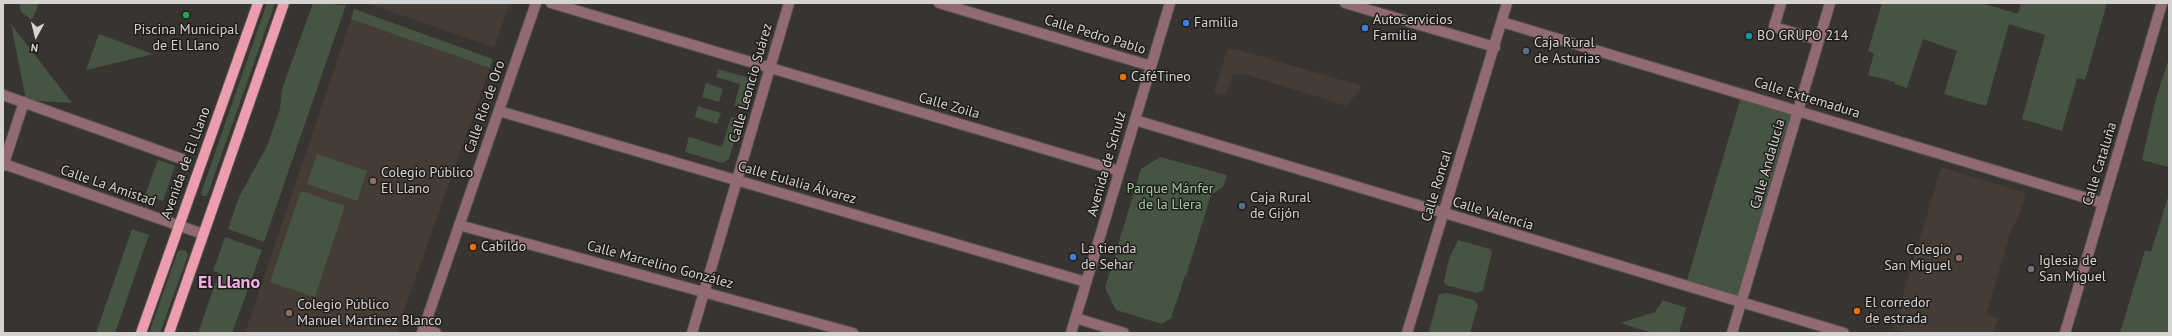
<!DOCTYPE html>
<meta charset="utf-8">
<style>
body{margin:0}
#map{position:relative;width:2172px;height:336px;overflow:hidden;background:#383431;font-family:"PT Sans",sans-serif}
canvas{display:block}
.frame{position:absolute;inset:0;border:4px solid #d6d4d2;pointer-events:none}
.north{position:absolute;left:16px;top:16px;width:40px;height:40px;-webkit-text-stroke:3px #1e1c1b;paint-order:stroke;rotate:187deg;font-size:11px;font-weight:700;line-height:16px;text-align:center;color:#d6d4d2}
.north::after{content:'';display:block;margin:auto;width:14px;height:18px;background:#d6d4d2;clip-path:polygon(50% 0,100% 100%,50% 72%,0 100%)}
</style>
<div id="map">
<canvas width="2172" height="336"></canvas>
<div class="frame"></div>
<div class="north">N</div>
</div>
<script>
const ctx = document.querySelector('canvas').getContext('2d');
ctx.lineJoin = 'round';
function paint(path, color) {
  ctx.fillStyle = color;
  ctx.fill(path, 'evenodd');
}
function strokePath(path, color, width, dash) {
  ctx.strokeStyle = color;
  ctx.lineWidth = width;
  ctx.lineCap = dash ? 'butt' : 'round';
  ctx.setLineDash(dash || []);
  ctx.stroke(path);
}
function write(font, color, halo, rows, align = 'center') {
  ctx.font = font + ' "PT Sans",sans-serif';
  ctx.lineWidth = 3;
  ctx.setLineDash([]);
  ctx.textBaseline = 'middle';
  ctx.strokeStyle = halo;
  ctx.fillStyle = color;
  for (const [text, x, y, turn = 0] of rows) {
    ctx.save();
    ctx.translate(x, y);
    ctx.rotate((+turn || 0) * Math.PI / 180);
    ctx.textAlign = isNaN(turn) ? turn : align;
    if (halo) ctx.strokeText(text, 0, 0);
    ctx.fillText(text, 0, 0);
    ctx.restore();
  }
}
const built = new Path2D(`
 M365,3H510L494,47Z
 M351,19L490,68L396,333H245Z
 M1227,49L1239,50L1362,86L1347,106L1241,73L1240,75L1233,73L1226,95L1214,92Z
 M1941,167L2026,193L2016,224H2013L1986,314L1998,318L1993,333H1905L1893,329Z`);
const green = new Path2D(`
 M19,3H39L32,20L21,12Z
 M267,3H275L207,196H202L201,193Z
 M313,3L346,5L264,242L228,229L239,197L267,146L280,109L282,89Z
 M1882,3H1982L2018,14L2021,3H2107L2085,80L2077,78L2062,131L2022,119L2045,35L2009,24L1986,106L1944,94L1957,51L1923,39L1907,88L1895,84V82L1868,75L1874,54L1868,51Z
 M354,9L493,59L490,68L351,19Z
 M11,24L72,103L26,100Z
 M99,34L153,54L86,70Z
 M2169,58V167L2142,160L2155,102Z
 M718,69L753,79L744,109L734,106L740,84L716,77Z
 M706,83L723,89L719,102L702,97Z
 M1742,93L1798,110L1741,303L1685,287Z
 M698,106L721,113L717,124L695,117Z
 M731,117L741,120L729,159L722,163L685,152L689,137L722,147Z
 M317,154L367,171L357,201L307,184Z
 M1160,157L1227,175L1223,187L1211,195L1186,276H1185L1171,318L1162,324L1116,310L1105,288L1141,169Z
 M158,160L175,166L163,201L145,195Z
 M301,191L345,206L315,297L270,282Z
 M2169,194V333H2120L2145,250L2151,252Z
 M132,229L149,235L115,333H96Z
 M225,237L262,250L232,333H198L219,273L213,271Z
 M1458,240L1490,249L1492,252L1483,290L1477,293L1446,285L1444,282L1449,259Z
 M182,250L186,251L188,255L160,333H149L178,251Z
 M1447,293L1474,300L1478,306L1470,333L1429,332L1439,294Z
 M1663,300L1686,308L1679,333H1653L1620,323L1655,312Z`);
const minor = new Path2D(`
 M551,3L1119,171
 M939,3L1151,66
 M1345,3L1495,47
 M1781,3L1774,27L1819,40
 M1502,22L2103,203
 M3,95L182,159
 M499,111L1086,282
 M1135,120L1844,333
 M4,164L203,234
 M3,166L24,102
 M459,225L853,333
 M1076,318L1124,333
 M423,328L436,333
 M422,333L536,3
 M692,333L789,3
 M1071,333L1170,3
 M1407,333L1507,3
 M1732,333L1830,3
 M2065,333L2162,3`);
const major = new Path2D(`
 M141,333L258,3
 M169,333L284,3`);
const markers = [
 [186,15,4,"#2e9e5b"],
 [1186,23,4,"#3f7fe0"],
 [1365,28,4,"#3f7fe0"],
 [1749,36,4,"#0f9aa8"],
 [1526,51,4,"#5c6f8a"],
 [1123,77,4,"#e8710a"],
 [373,181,4,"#8d6e63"],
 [1242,206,4,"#5c6f8a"],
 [473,247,4,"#e8710a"],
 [1073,257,4,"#3f7fe0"],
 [1959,258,4,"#8d6e63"],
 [2031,269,4,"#6b7280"],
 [1857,311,4,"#e8710a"],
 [289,313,4,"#8d6e63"]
];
const poiNames = [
 ["Autoservicios",1373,20],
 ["Familia",1373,36],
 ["Familia",1194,23],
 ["Piscina Municipal",186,30,"center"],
 ["de El Llano",186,46,"center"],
 ["BO GRUPO 214",1757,36],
 ["Caja Rural",1534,43],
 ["de Asturias",1534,59],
 ["CaféTineo",1131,77],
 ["Colegio Público",381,173],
 ["El Llano",381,189],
 ["Caja Rural",1250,198],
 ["de Gijón",1250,214],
 ["Cabildo",481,247],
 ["La tienda",1081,249],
 ["de Sehar",1081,265],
 ["Colegio",1951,250,"right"],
 ["San Miguel",1951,266,"right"],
 ["Iglesia de",2039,261],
 ["San Miguel",2039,277],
 ["El corredor",1865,303],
 ["de estrada",1865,319],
 ["Colegio Público",297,305],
 ["Manuel Martinez Blanco",297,321]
];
const streetNames = [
 ["Calle Pedro Pablo",1095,35,17],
 ["Calle Leoncio Suárez",751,83,-74],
 ["Calle Extremadura",1807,98,17],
 ["Calle Zoila",949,106,16],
 ["Calle Río de Oro",485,107,-71],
 ["Avenida de El Llano",186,163,-70],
 ["Avenida de Schulz",1107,164,-74],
 ["Calle Andalucía",1768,164,-74],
 ["Calle Cataluña",2100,164,-73],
 ["Calle Eulalia Álvarez",797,183,16],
 ["Calle La Amistad",108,186,19],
 ["Calle Roncal",1437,186,-73],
 ["Calle Valencia",1493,214,17],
 ["Calle Marcelino González",660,265,15]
];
const parkNames = [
 ["Parque Mánfer",1170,189],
 ["de la Llera",1170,205]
];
const districtNames = [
 ["El Llano",229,283]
];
paint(built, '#453c35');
paint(green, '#455542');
strokePath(minor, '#54514e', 12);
strokePath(major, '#54514e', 12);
strokePath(minor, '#916a72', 10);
strokePath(major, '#ec9eae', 10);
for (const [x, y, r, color] of markers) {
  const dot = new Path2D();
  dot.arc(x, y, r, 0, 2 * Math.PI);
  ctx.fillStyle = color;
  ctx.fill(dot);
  strokePath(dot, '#1e1c1b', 1.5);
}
write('14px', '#d6d4d2', '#1e1c1b', poiNames, 'left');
write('14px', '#d6d4d2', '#1e1c1b', streetNames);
write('14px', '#a2ce9c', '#1e1c1b', parkNames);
write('bold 18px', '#f4b1e3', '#1e1c1b', districtNames);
</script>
